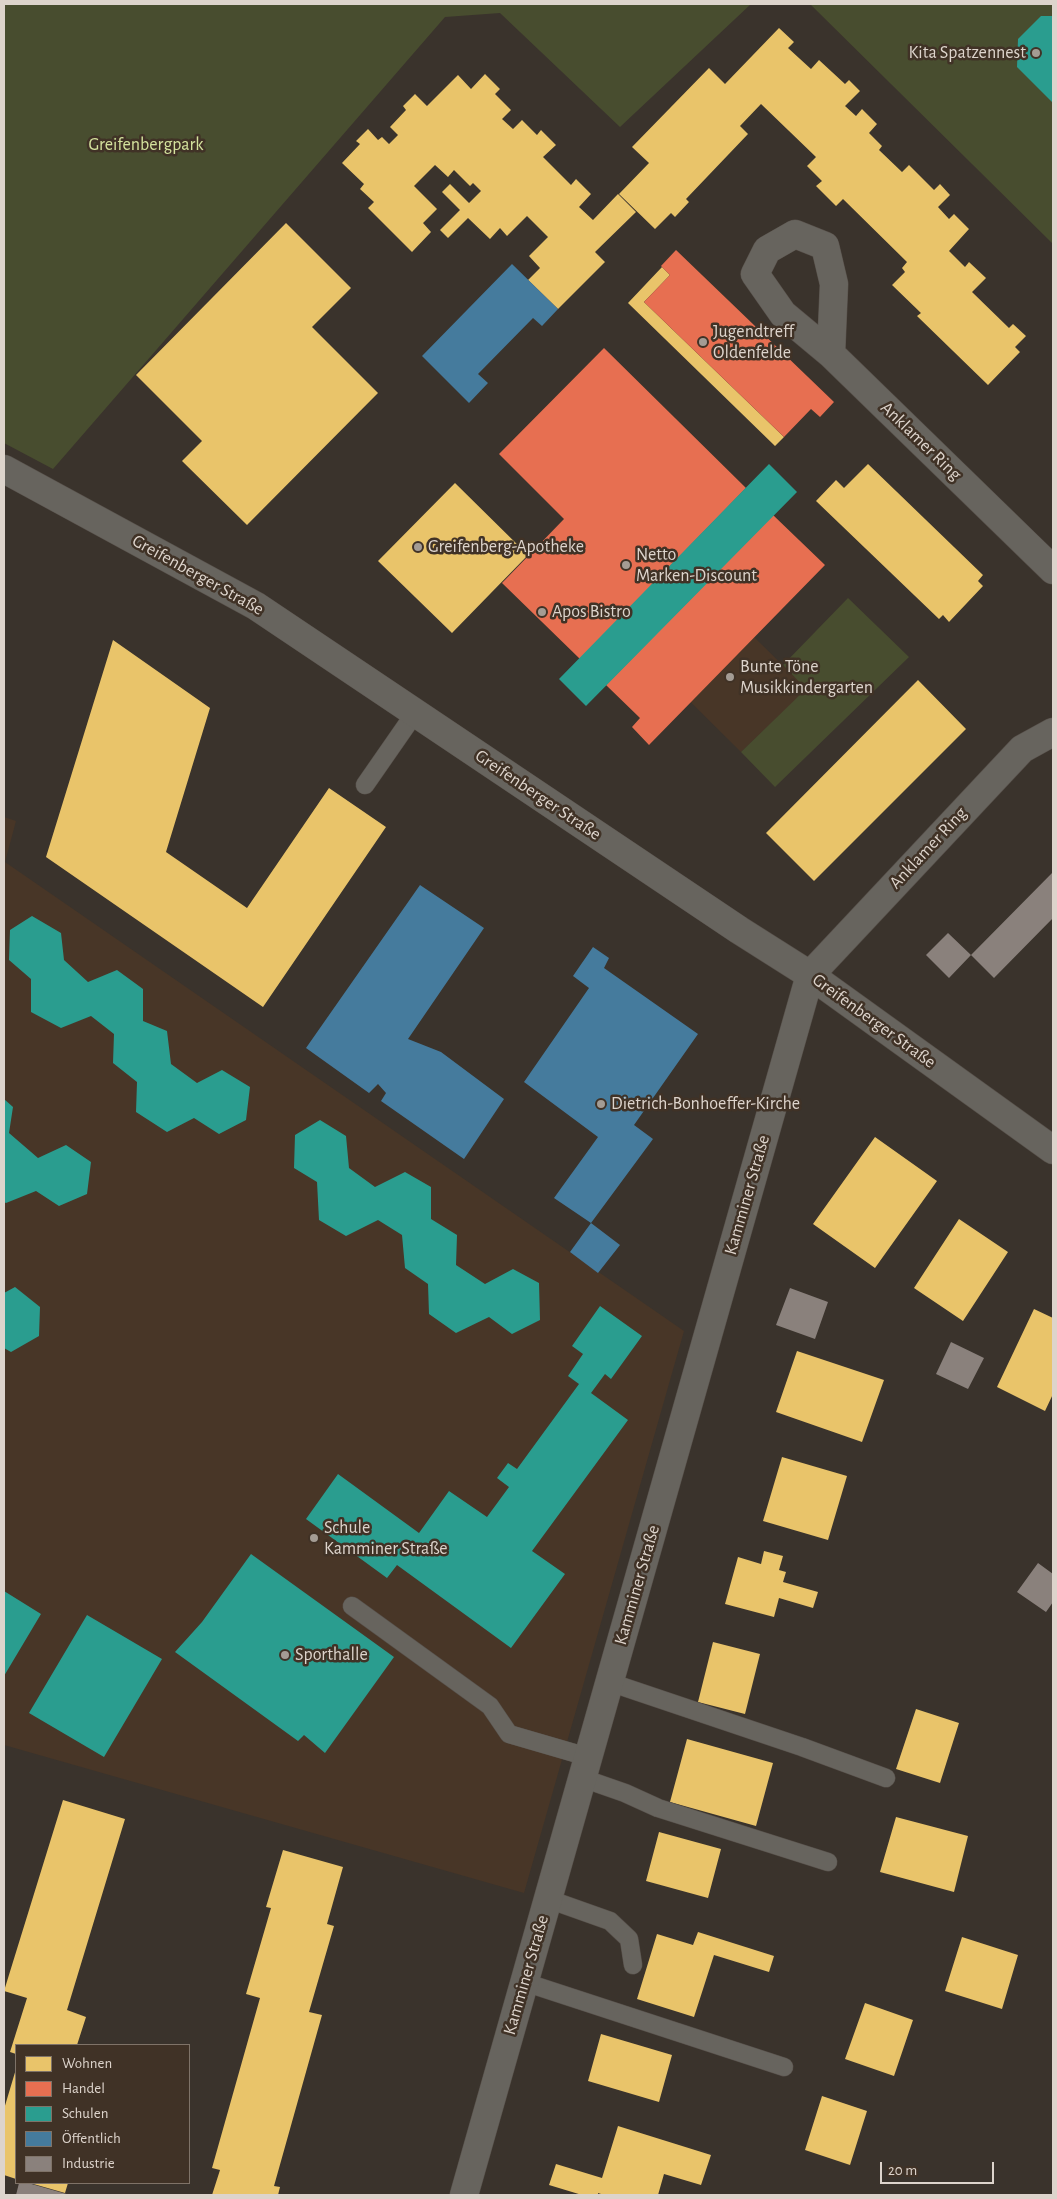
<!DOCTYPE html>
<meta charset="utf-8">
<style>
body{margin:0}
#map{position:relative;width:1057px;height:2199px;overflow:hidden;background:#3a332c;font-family:"Alegreya Sans",sans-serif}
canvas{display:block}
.frame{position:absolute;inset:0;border:5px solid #ddd4cc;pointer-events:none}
.legend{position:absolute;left:15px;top:2044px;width:175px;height:140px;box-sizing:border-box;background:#403226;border:1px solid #7f7368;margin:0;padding:6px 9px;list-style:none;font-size:15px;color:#ddd4cc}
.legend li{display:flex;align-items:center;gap:10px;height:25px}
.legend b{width:25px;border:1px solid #7f7368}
.scale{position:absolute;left:880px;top:2162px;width:114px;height:22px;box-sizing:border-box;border:2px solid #ddd4cc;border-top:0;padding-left:6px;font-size:15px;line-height:18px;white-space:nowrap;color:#ddd4cc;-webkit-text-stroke:4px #403226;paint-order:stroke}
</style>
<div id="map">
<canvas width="1057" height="2199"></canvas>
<div class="frame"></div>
<ul class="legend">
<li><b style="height:14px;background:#e9c46a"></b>Wohnen</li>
<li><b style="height:14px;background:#e76f51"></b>Handel</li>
<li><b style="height:14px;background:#2a9d8f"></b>Schulen</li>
<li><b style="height:14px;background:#457b9d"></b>Öffentlich</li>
<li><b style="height:14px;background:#8a817c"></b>Industrie</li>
</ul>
<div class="scale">20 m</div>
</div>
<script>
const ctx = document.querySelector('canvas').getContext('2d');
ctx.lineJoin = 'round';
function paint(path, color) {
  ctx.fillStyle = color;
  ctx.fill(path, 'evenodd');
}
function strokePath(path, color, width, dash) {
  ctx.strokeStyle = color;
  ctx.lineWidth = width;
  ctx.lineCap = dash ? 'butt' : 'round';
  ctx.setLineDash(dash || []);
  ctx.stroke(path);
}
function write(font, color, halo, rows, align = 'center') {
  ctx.font = font + ' "Alegreya Sans",sans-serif';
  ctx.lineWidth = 5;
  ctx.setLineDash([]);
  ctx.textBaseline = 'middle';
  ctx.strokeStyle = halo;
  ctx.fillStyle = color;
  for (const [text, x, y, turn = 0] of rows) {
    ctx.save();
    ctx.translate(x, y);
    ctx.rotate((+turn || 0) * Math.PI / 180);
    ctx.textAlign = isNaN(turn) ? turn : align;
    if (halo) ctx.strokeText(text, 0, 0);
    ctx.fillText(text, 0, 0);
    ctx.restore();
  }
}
const built = new Path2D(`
 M703,587L807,689L741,752L640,652Z
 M4,817L16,821L5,862L684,1331L524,1893L4,1745Z`);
const green = new Path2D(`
 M4,4H751L620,127L500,13L445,17L53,469L4,443Z
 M810,4H1053V244Z
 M848,598L909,657L775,787L741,752L806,689L783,665Z`);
const homes = new Path2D(`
 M779,28L794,42L788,48L811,69L819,60L845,84L849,80L860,91L845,106L856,116L862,109L877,124L869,133L882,146L879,150L902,172L909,165L934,190L940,184L950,195L938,207L949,219L954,214L969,229L949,251L965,267L969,262L986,278L972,292L1009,328L1013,324L1026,336L1015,347L1020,352L988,385L917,316L921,313L892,285L905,272L902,268L907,262L843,199L836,206L816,186L822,181L807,166L816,157L761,104L740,126L748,134L686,199L689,202L675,217L671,213L655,229L619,194L649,163L632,147L709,68L725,84Z
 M485,74L500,89L495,94L511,110L502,119L513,129L522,120L537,135L541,130L556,145L543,157L571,185L576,179L591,194L579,207L593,220L618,194L636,212L595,252L605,262L558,309L528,280L540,268L529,256L548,237L527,216L507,236L500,228L490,239L468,218L448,238L440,230L460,210L442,192L450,184L469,203L481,191L473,183L470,186L454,170L448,177L435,165L414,186L437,209L423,223L431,232L412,252L368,208L374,202L360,189L364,184L342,163L360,144L356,141L368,129L378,140L382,137L389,144L398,135L390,127L406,110L403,106L415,94L427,106L458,75L471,89Z
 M286,223L351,288L312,327L378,393L247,525L182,461L202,441L136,375Z
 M662,267L670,275L644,302L784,437L775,446L628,303Z
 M868,464L983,575L978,581L983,586L949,622L943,615L939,619L816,501L836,480L844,488Z
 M455,483L528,555L452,633L378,561Z
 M113,640L210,708L166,852L247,908L329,788L386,827L263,1007L46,857Z
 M918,680L966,729L814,881L766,833Z
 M875,1137L937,1181L875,1268L813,1224Z
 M959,1219L1008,1252L963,1321L914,1288Z
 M1034,1309L1053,1318V1394L1045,1411L997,1387Z
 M797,1351L884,1380L862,1442L776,1412Z
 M782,1457L847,1476L828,1540L763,1521Z
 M764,1551L783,1556L779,1570L786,1572L783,1582L818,1592L813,1608L779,1598L774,1617L725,1604L738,1557L761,1564Z
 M713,1642L760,1654L745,1714L698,1702Z
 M916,1709L959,1723L940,1783L896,1769Z
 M687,1739L773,1763L756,1826L670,1802Z
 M63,1800L125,1819L67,2010L86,2017L77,2045H16V2054L10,2052L27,1998L4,1991Z
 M896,1817L968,1836L954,1892L880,1872Z
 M659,1832L721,1849L708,1898L646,1881Z
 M283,1850L343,1867L327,1924L334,1926L309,2012L322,2015L274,2186L280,2187L278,2195H212L220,2170L212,2168L260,1998L246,1994L271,1908L266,1907Z
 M698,1932L774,1956L769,1972L714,1955L694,2017L637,1999L657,1934L693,1945Z
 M962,1937L1018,1955L1002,2009L945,1991Z
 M865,2003L913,2020L894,2076L845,2059Z
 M601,2034L672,2055L659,2102L588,2081Z
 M16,2069V2179L4,2175V2109Z
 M822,2096L867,2111L850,2165L805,2150Z
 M618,2126L711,2155L701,2185L664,2174L658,2195H604L598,2193V2195H582L549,2185L556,2164L602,2178Z
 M30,2183H68L65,2193Z`);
const shops = new Path2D(`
 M676,250L834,402L820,417L811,409L784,437L644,302L670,275L661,266Z
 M604,348L746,488L580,659L502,583L564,519L499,454Z
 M773,515L825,565L649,745L632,727L640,718L606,685Z`);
const schools = new Path2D(`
 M1041,16H1053V103L1017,67L1018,39Z
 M769,464L797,492L586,706L559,679Z
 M32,916L61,933L64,960L88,982L117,970L143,989V1021L167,1031L171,1064L197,1083L222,1070L250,1087L246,1120L219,1134L194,1118L167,1132L136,1112L137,1082L113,1063L114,1034L91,1016L61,1028L31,1012V979L9,960L10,930Z
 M4,1099L13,1107L9,1133L38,1158L66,1145L91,1162L87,1194L59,1206L36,1191L6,1203L4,1202Z
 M320,1120L346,1136L349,1168L375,1187L405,1172L431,1187V1219L457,1235L456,1265L485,1284L513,1269L539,1283L540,1320L512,1334L489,1317L456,1333L429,1314L428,1284L405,1268L402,1235L378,1220L346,1236L319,1220L317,1182L294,1168L295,1135Z
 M15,1287L40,1307L39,1336L11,1352L4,1348V1293Z
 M600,1306L642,1336L611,1379L605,1374L591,1393L628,1420L532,1551L565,1574L511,1648L397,1565L387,1578L306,1519L338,1474L419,1533L449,1491L487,1517L509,1487L497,1478L508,1463L517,1469L579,1384L568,1376L583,1354L572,1346Z
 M251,1554L394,1657L325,1753L304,1735L298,1741L175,1652L202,1622Z
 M4,1591L41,1614L4,1676Z
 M87,1615L162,1659L104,1757L29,1713Z`);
const public = new Path2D(`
 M512,264L558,309L542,326L533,318L478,374L488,383L469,403L422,356Z
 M420,885L484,928L408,1039L441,1052L504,1099L464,1159L381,1101L386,1093L378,1084L369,1093L306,1048Z
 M593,947L609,958L604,968L698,1034L634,1125L653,1139L591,1223L554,1198L598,1137L524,1082L589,988L573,976Z
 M591,1223L620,1245L598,1273L570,1252Z`);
const industry = new Path2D(`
 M1053,872V918L994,978L971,955Z
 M948,933L971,955L949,978L926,955Z
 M790,1288L828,1302L815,1339L776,1325Z
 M951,1342L984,1358L968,1389L936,1374Z
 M1038,1563L1053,1574V1602L1046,1612L1017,1592Z
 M19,2183H28L70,2195H16Z`);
const lane = new Path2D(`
 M365,785L415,713
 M352,1606L490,1706L509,1734L588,1757
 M609,1682L802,1747L886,1778
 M582,1778L625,1793L658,1808L828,1862
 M548,1899L610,1921L629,1939L633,1965
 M524,1982L784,2067`);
const street = new Path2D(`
 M831,354L834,284L825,246L795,234L767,250L755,274L783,314L831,354L1053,570
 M4,469L256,606L739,930L810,975L1053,1150
 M464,2195L810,975L1022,749L1053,732`);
const markers = [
 [1036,53,5,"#a49c94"],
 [703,342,5,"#a49c94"],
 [418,547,5,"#a49c94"],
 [626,565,5,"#a49c94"],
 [542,612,5,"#a49c94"],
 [730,677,5,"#a49c94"],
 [601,1104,5,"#a49c94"],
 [314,1538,5,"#a49c94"],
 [285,1655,5,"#a49c94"]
];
const poiNames = [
 ["Kita Spatzennest",1026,53,"right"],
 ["Jugendtreff",713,332],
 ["Oldenfelde",713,353],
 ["Greifenberg-Apotheke",428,547],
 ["Netto",636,555],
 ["Marken-Discount",636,576],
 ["Apos Bistro",552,612],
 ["Bunte Töne",740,667],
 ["Musikkindergarten",740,688],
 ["Dietrich-Bonhoeffer-Kirche",611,1104],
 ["Schule",324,1528],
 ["Kamminer Straße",324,1549],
 ["Sporthalle",295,1655]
];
const parkNames = [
 ["Greifenbergpark",146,145]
];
const streetNames = [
 ["Anklamer Ring",921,441,44],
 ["Greifenberger Straße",198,575,29],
 ["Greifenberger Straße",538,795,34],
 ["Anklamer Ring",928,848,-47],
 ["Greifenberger Straße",874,1021,36],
 ["Kamminer Straße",747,1195,-74],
 ["Kamminer Straße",637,1585,-74],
 ["Kamminer Straße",526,1975,-74]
];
paint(built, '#483627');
paint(green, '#484d2f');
paint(homes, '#e9c46a');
paint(shops, '#e76f51');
paint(schools, '#2a9d8f');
paint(public, '#457b9d');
paint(industry, '#8a817c');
strokePath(lane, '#57504a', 19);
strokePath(street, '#57504a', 29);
strokePath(lane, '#67645e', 18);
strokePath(street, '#67645e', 28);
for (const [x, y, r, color] of markers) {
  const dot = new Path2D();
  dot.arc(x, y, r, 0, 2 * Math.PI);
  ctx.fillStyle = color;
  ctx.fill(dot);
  strokePath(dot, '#403226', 2);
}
write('18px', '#ddd4cc', '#403226', poiNames, 'left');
write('18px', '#d4e29d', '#403226', parkNames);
write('18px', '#ddd4cc', '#403226', streetNames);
</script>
